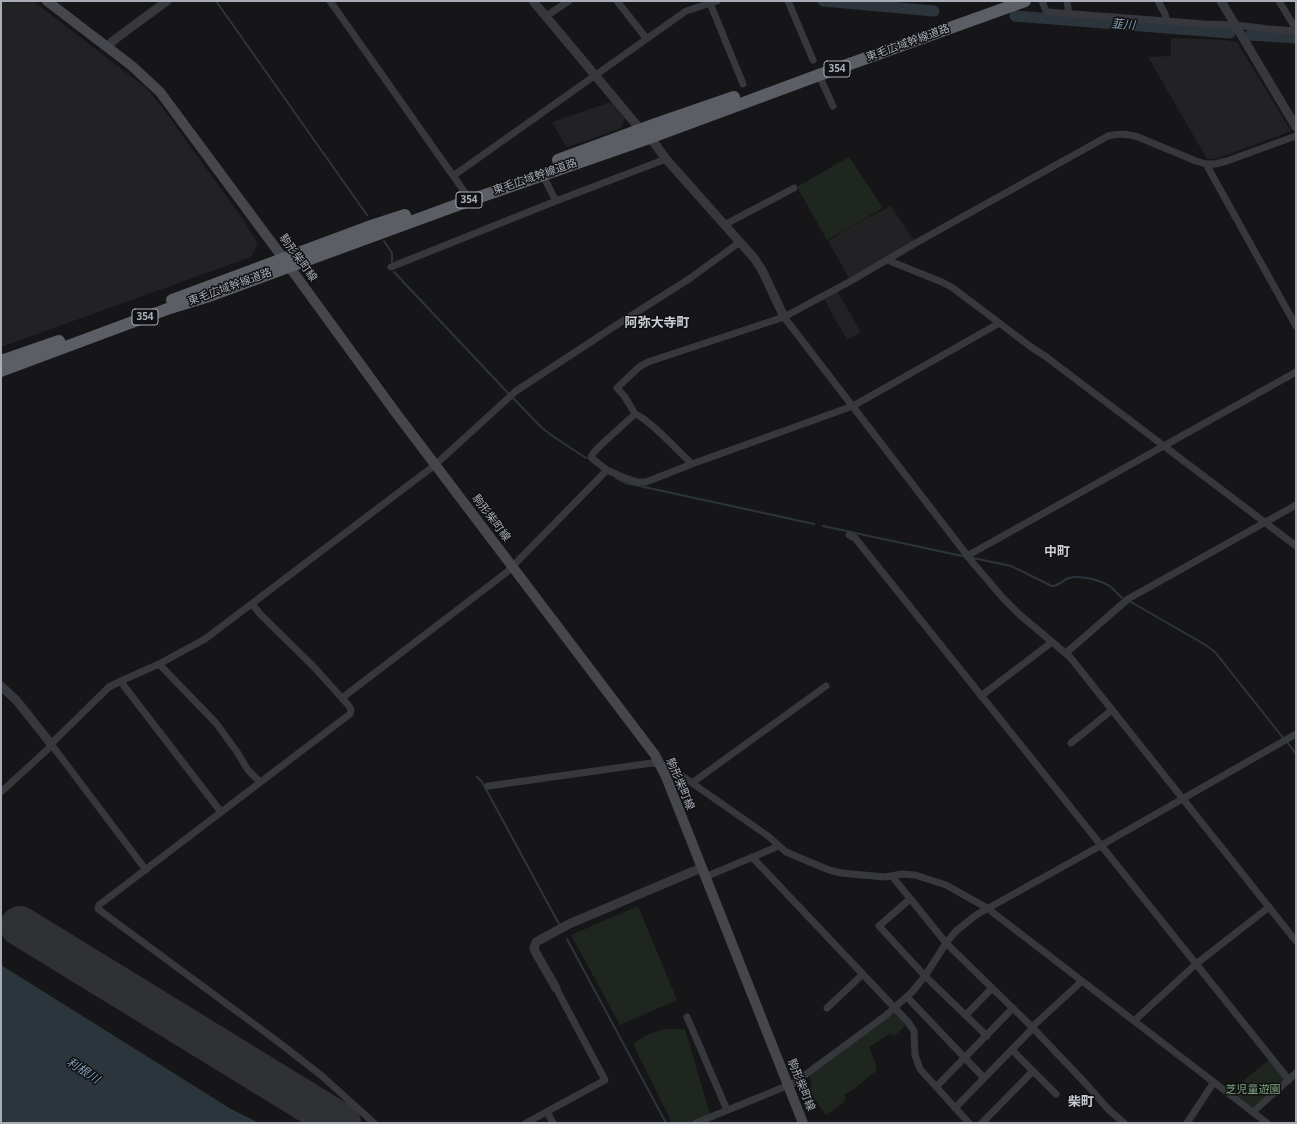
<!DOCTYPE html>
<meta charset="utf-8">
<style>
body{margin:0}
#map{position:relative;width:1297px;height:1124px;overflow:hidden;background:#161618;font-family:"Open Sans",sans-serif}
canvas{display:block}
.frame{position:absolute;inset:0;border:2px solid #a8adb8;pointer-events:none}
</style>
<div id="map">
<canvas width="1297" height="1124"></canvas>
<div class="frame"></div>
</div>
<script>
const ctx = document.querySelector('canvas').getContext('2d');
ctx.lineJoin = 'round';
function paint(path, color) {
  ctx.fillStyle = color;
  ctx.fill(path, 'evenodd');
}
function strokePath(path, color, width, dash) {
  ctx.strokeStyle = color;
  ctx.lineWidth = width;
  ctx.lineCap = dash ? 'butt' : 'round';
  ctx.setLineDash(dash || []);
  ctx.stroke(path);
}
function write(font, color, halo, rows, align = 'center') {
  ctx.font = font + ' "Open Sans","Noto Sans JP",sans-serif';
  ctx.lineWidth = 3;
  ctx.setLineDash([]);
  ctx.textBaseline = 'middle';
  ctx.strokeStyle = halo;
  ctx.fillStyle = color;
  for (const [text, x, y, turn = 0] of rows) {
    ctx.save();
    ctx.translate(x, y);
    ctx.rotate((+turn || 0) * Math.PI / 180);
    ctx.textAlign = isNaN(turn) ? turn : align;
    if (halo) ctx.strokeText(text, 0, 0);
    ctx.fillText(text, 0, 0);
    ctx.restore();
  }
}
const built = new Path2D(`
 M1,1H33L145,87L162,107L242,218L258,244L251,257L1,347Z
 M1171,38L1224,40L1237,42L1291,131L1216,159H1207L1148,57L1171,56Z
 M611,102L625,118L621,128L571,146L566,147L552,122Z
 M891,206L915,242L849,278L828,241L857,223Z
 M837,291L861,332L847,340L824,299Z`);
const green = new Path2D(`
 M849,157L883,208L827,240L797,187Z
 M638,906L677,1000L620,1025L571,935Z
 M895,1012L908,1024L894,1036L891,1033L869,1047L876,1064V1071L854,1089L844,1095L846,1098L844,1100L845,1101L826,1115L815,1100L809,1089L812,1086L809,1075Z
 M670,1029H685L710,1114L691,1123H672L633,1044C644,1035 656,1030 670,1029Z
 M1269,1060L1285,1079L1255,1106L1252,1107L1231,1091Z`);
const water = new Path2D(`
 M1,965L231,1109L259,1123H5L1,1120Z`);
const stream = new Path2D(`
 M216,1L367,215
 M384,241L392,253V262
 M394,272L508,393
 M513,398L542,428L554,437L586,458
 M616,478L626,483L814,524
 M823,526L962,556
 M973,558L1011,566L1052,586C1059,586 1063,580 1069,578C1081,575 1101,580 1111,587C1115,591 1119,595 1122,598
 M1131,602L1204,644L1215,652L1284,739
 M1287,742L1296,754
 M477,777L482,782L559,924
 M567,939L666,1123`);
const river = new Path2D(`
 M823,1L934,11
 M1015,16L1230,33
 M1250,35L1296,38`);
const runway = new Path2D(`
 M20,926L341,1123`);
const minor = new Path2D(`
 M330,1L466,194
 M617,1L646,38
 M788,1L813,60
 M1042,1L1046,11L1048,12L1205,24L1235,25L1269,29L1296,31
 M1067,1L1069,14
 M1158,1L1165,14L1167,21
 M1279,1L1294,26L1296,31
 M710,3L743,84
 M546,16L569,1
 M819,75L833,106
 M1206,164L1296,326
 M542,174L556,201
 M453,176L686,11L717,1
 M724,225L794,188
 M888,259L892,262L942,282L953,288L1031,347L1045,356L1296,546
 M391,267L556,201L666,159
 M784,317L973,563L1003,598L1020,615L1070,657L1296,941
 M635,414L603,443L594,452L591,457L594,460L607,470L625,478L638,482H646L692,464L853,406L996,325L999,323
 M692,464C680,453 648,418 635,414L625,397L617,388L639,367L648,362L784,317L849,282L921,240L1108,136C1119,133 1127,134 1138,137L1196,161L1206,164H1215L1227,161L1296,136
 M849,535L855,538L1289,1080
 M967,556L1296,372
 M252,604L261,615L314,667L349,706L351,710L350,714L99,905L98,909L277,1041L322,1076L374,1123
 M1066,653L1128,599L1296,505
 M159,664L216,723L237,752L248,770L260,782
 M121,681L124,686L221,812
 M981,696L1052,642
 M342,698L507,572L607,470
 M1071,743L1112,710
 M51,744L146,870
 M692,783L826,686
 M488,786L652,763L660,764L672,769L768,836L786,852L829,870L841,873L885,877L902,874L915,875L946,885L987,908L1267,1123
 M1,792L48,749L54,741L109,687L121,681L159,664L205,639L299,568L435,465L516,391L618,324L689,279L740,242
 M752,857L908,1022L914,1031L915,1055L920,1069L969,1123
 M892,876L946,943L1032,1027L1088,1086L1108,1109L1124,1123
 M705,877L779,846
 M910,899L879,926L925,976L987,1036
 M907,997L984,1078
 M827,1008L863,974
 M966,1015L992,988
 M687,1017L727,1110
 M1134,1021L1196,964L1269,907
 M1032,1027L1082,981
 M1012,1050L1056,1094
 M936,1087L1013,1008
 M955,1108L1033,1028
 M547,1112L553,1123
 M1253,1112L1296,1073
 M526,1123L605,1080L556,988
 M696,1123L794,1083L885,1016L912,992L925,976L946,943L956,931L976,915L1100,846L1296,734
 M982,1123L1033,1071
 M1187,1123L1214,1082`);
const tertiary = new Path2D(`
 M533,1L635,123L655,144L666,159L754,258L762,270L784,317
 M1221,1L1296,127
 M107,47L114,40L167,1
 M1,686L17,701L51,744
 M556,988L536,953L534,948L536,942L569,924L701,868`);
const secondary = new Path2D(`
 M47,1L132,66L160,92L283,258L396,413L655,755L666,777L803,1123`);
const trunk = new Path2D(`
 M558,160L653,125L734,97
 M172,300L368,227L405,215
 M1,361L59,341
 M1,371L170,308L206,297L468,201L649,138L819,75L1025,1`);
const shields = [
 [837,69,26],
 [469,200,26],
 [145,317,26]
];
const shieldNames = [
 ["354",837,69],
 ["354",469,200],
 ["354",145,317]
];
const streetNames = [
 ["東毛広域幹線道路",908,43,-20],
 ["東毛広域幹線道路",535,177,-19],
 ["駒形柴町線",298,258,54],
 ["東毛広域幹線道路",230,287,-20],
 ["駒形柴町線",491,518,53],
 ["駒形柴町線",680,784,67],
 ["駒形柴町線",801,1085,68]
];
const parkNames = [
 ["芝児童遊園",1253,1090]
];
const waterNames = [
 ["韮川",1123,25,4],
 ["利根川",83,1071,33]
];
const quarterNames = [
 ["阿弥大寺町",657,323],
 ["中町",1057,552],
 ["柴町",1081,1102]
];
paint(built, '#222225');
paint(green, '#1e261f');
paint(water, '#2c353c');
strokePath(stream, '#2c353c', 2);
strokePath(river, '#2c353c', 11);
strokePath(runway, '#303135', 40);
strokePath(minor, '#37383d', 7);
strokePath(tertiary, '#37383d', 9);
strokePath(secondary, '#45474d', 10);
strokePath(trunk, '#5b5e65', 12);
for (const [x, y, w] of shields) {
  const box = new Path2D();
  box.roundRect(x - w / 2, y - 8, w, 16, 3);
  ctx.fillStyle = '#111113';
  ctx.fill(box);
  strokePath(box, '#a8adb8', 1);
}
write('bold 10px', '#a8adb8', null, shieldNames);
write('11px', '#a8adb8', '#111113', streetNames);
write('11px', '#7fa381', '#111113', parkNames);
write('italic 12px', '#7f9bb3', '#111113', waterNames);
write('bold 13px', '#c9ccd4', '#111113', quarterNames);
</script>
